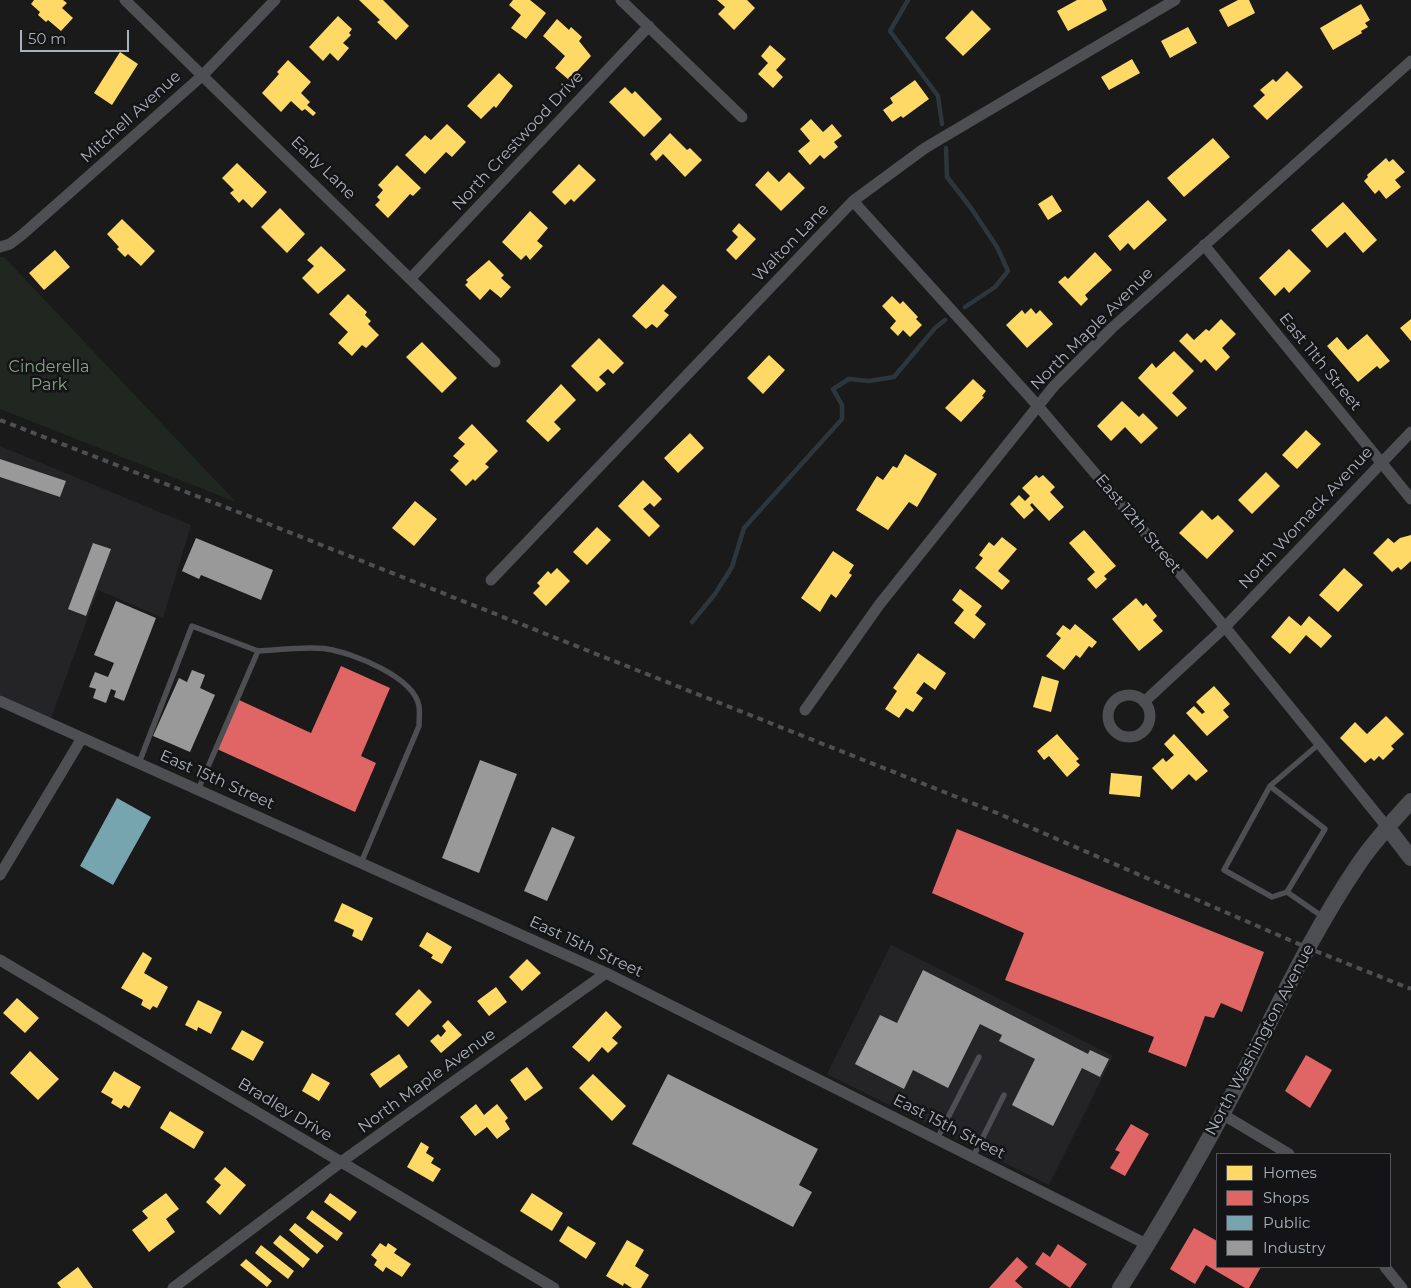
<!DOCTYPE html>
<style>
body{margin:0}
#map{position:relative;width:1411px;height:1288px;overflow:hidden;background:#1a1a1a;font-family:Montserrat,sans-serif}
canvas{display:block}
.legend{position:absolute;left:1216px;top:1153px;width:175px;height:115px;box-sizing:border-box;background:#141416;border:1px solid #505358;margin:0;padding:6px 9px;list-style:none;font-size:15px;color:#abb1bb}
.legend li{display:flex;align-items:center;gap:10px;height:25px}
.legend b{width:25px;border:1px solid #505358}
.scale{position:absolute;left:20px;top:30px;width:109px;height:22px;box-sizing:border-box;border:2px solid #abb1bb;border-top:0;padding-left:6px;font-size:15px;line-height:18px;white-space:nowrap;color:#abb1bb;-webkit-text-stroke:4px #141416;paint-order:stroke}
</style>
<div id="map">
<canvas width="1411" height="1288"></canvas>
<ul class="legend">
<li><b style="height:14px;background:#ffd966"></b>Homes</li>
<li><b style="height:14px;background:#e06666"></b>Shops</li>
<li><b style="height:14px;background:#76a5af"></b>Public</li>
<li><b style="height:14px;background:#999"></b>Industry</li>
</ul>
<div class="scale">50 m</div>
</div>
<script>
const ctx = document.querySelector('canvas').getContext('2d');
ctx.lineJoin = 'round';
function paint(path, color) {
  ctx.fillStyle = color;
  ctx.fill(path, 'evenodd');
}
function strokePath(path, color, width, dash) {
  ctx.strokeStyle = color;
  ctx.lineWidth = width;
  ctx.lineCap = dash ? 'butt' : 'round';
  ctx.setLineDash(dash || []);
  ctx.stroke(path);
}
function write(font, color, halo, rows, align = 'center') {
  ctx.font = font + ' Montserrat,sans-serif';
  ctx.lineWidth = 5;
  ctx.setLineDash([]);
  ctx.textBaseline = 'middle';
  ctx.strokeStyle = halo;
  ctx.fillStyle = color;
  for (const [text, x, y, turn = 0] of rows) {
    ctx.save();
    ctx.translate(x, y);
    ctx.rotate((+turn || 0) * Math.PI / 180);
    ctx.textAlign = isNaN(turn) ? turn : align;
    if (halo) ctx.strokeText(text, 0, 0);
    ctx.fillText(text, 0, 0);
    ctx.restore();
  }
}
const built = new Path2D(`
 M0,446L191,525L163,618L98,590L51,718L0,695Z
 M891,945L1113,1056L1049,1185L827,1074Z`);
const green = new Path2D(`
 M0,257H4L236,502L0,409Z`);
const homes = new Path2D(`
 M34,0H63L67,3L62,8L73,18L61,31L48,20L46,22L38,15L40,12L31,4Z
 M359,0H383L409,26L396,40L377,22L380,20Z
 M513,0H530L546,13L526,39L511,28L521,15L509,5Z
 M717,0H747L755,8L734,30L718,14L725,7Z
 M1077,0H1102L1107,10L1068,31L1057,11Z
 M1238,0H1249L1255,13L1228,27L1219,10Z
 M1361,4L1370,20L1365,23L1368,27L1361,31L1362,33L1333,50L1320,28Z
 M972,10L991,29L963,56L945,38Z
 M338,16L352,29L349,33L351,35L343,43L349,48L338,61L330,53L323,61L309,47Z
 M557,19L569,30L571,27L582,37L579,41L591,56L569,80L555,68L565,56L543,36Z
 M1188,27L1197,43L1170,58L1161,41Z
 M770,45L786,59L776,70L783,77L773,88L758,74L768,63L761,56Z
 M120,52L138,64L112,105L94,93Z
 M1132,59L1140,73L1109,90L1101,77Z
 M288,60L311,82L301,93L310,102L307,105L316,113L313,116L305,109L302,111L291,101L281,112L262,93L279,74L277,72Z
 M1287,71L1303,87L1267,120L1253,106L1265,95L1260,90L1273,79L1276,82Z
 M499,73L513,86L496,108L494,106L481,119L467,106Z
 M915,80L929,99L903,118L901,116L892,122L883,110L893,103L890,98Z
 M625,87L632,94L635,91L662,119L644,137L609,102Z
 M811,119L823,132L832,124L842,136L834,142L838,147L824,159L820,155L810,165L798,151L810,141L800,129Z
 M447,124L466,142L452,157L446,152L425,174L405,155L425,135L431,140Z
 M670,133L687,150L690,148L702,160L685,177L663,154L656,161L650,154Z
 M1213,138L1230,157L1184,197L1167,178Z
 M1386,158L1389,162L1393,159L1405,172L1395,180L1401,187L1386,199L1379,190L1375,194L1364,181L1368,177L1367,175Z
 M237,163L267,192L252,208L243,199L239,203L230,193L234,190L222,178Z
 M579,164L596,180L574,202L571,199L565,205L552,192Z
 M397,165L421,188L413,196L410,194L388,218L375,205L380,200L377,197L383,190L378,185Z
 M768,171L779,182L789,172L805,188L781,211L755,185Z
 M1052,195L1062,211L1048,220L1038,204Z
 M1148,200L1167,220L1134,250L1128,243L1120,251L1108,236Z
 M1343,202L1377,240L1363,253L1345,232L1327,248L1311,230Z
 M280,208L305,234L287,253L261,227Z
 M530,211L548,228L537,241L543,246L530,260L526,255L521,260L502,242Z
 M122,219L155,251L141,266L128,254L125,257L117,249L119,247L107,234Z
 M739,223L756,239L736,260L726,250L738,237L732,231Z
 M321,246L346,270L318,294L302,278L314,266L307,260Z
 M1289,249L1311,271L1289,293L1284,287L1275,296L1259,278Z
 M55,250L70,267L44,290L29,273Z
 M1095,252L1112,270L1085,295L1088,299L1081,306L1058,282L1065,276L1068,279Z
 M489,260L504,275L501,278L511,287L501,298L490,289L480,300L465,285L468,282L466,280Z
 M663,284L677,297L664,311L669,315L657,328L652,324L646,329L632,316Z
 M348,294L367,312L365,315L371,321L368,324L379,335L366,348L362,345L352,356L338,343L348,332L329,314Z
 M892,296L900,304L903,301L918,317L916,319L922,325L910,337L903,330L898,336L890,328L896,321L882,306Z
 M1031,308L1036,314L1040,310L1053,324L1027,348L1006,325L1022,310L1025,314Z
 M1221,319L1236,334L1222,348L1230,357L1216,371L1205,359L1201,363L1179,341L1187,333L1194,340L1206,329L1209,331Z
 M1411,319V341L1400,328Z
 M1367,334L1390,361L1380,369L1377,366L1358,382L1327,346L1337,337L1348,350Z
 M599,338L624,363L613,374L608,369L599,377L606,384L597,392L571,366Z
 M422,342L457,378L442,393L406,357Z
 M1174,351L1194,371L1172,393L1187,408L1177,417L1138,378L1152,363L1156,368Z
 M769,355L785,370L763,394L747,378Z
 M973,379L986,391L982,396L984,397L961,422L945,408Z
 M561,384L576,400L554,422L561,429L548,442L526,421Z
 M1122,401L1139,417L1143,413L1158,428L1141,444L1125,427L1111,441L1097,426Z
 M472,424L498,451L485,464L489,467L475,481L473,479L466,486L450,470L459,461L453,456L465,444L458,438Z
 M1306,430L1321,444L1297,469L1282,455Z
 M690,433L704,448L678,473L664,458Z
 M905,454L937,474L917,507L909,502L888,530L856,510L877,476L883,480L893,466L897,468Z
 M1266,472L1280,486L1252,514L1238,500Z
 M1036,475L1039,478L1043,475L1055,487L1050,492L1064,507L1049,521L1032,503L1030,505L1034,510L1024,519L1010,504L1019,495L1025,501L1030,496L1022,488Z
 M643,480L662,499L654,507L650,503L643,509L660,526L649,537L618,506Z
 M415,501L437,519L414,546L392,528Z
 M1202,510L1212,520L1218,515L1234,531L1207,559L1179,533Z
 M597,527L611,540L587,565L573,552Z
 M1084,530L1116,566L1104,576L1107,579L1096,589L1087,579L1095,572L1069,543Z
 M1411,535V561L1401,570L1398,567L1392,572L1373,553L1388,538L1394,543L1400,538Z
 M1002,537L1017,549L998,571L1010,581L1002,590L975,568L983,558L979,555L989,542L994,546Z
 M833,551L854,565L849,573L852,575L836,598L831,594L820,612L801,598Z
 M557,568L570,581L546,606L533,593L540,586L537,583L548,571L551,574Z
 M1344,568L1363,585L1338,612L1319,595Z
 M960,589L982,606L975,615L986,624L974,639L954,623L964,610L952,600Z
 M1136,598L1143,606L1146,603L1157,616L1153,620L1163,631L1139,651L1112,619Z
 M1289,616L1301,626L1309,616L1332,636L1321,648L1306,635L1290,654L1271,637Z
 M1075,624L1097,642L1092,648L1089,646L1080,658L1076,655L1064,670L1046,656L1061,638L1056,634L1063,625L1070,630Z
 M918,653L946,673L935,690L924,682L916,693L923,698L913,712L906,708L899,718L885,709L897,691L893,688Z
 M1042,676L1059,681L1051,712L1033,707Z
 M1214,686L1230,704L1223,710L1229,717L1207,736L1186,713L1194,706L1202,714L1205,712L1196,702Z
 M1386,716L1404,734L1391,746L1394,749L1383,760L1379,756L1374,761L1371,758L1365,763L1340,738L1355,722L1367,734Z
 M1057,734L1079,759L1076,761L1080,765L1067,777L1049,756L1044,760L1037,751Z
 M1174,734L1208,771L1196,781L1189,774L1172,790L1152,768L1163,758L1166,762L1174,755L1164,744Z
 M1111,773L1142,776L1140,797L1109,794Z
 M342,903L373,918L362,941L352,936L354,930L334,921Z
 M427,932L452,947L442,964L431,958L433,955L419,946Z
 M143,952L152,958L144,973L168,987L157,1008L153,1006L150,1010L141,1005L143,1000L121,988Z
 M527,959L541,973L522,991L509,977Z
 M496,987L507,1002L489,1016L477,1001Z
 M419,989L432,1002L408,1027L395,1014Z
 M17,998L39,1018L25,1033L3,1013Z
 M198,1000L222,1012L211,1034L198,1027L197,1031L185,1025Z
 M606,1011L622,1027L612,1038L618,1043L608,1053L602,1047L589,1062L572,1047Z
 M448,1020L462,1035L441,1053L430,1041L438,1034L441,1037L446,1031L442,1026Z
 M242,1030L264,1042L253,1061L231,1049Z
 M30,1051L59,1079L38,1100L10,1073Z
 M399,1054L408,1067L380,1088L370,1074Z
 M527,1067L543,1088L525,1101L510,1080Z
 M114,1071L141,1087L129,1108L124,1105L121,1109L111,1103L113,1099L101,1092Z
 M312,1073L330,1083L319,1101L302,1091Z
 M593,1074L626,1106L612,1121L579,1088Z
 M476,1104L484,1115L497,1104L508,1118L505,1121L510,1129L497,1139L487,1127L475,1136L460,1117Z
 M170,1111L204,1132L194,1149L160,1128Z
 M421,1142L429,1147L426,1153L434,1158L431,1163L441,1169L433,1182L407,1167Z
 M225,1167L246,1185L220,1215L206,1202L221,1185L214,1179Z
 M166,1193L179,1209L166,1219L175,1232L149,1252L132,1230L148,1218L142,1211Z
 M330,1193L357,1212L350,1221L324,1202Z
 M532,1193L563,1213L552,1231L520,1211Z
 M312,1210L343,1233L337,1241L306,1218Z
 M295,1223L324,1246L317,1254L289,1230Z
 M568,1226L596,1243L586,1259L559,1241Z
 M280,1235L310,1259L303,1268L273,1243Z
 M627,1240L644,1250L635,1266L649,1275L641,1288H632L624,1283L623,1286L606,1276Z
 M380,1243L386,1247L388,1243L397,1249L394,1253L411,1264L402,1277L386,1267L383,1272L374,1265L377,1260L371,1255Z
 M261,1245L294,1271L288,1279L255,1253Z
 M246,1259L272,1281L267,1287L240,1265Z
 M78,1267L93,1288H61L57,1283Z`);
const shops = new Path2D(`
 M341,666L390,688L361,756L376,763L355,812L217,749L239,700L311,733Z
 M957,829L1264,952L1242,1012L1221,1003L1214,1018L1205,1016L1186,1067L1148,1052L1154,1037L1005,980L1024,933L932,893Z
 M1306,1055L1332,1070L1310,1108L1285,1091Z
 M1131,1124L1149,1134L1125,1176L1110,1168L1120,1152L1115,1150Z
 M1194,1228L1217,1241V1267H1261L1249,1288H1245L1206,1265L1195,1284L1170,1269Z
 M1058,1244L1087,1264L1070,1288L1035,1264L1043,1252L1050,1257Z
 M1017,1257L1028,1267L1015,1281L1023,1288H989Z`);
const public = new Path2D(`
 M117,798L151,817L113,885L80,866Z`);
const industry = new Path2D(`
 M0,459L66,481L60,497L0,477Z
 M196,538L273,570L261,600L201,575L199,579L182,571Z
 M93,543L111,549L86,616L68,609Z
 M116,601L156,618L124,701L114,697L116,691L111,689L106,703L93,698L96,689L89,687L95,672L108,677L114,663L94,655Z
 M192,670L205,675L200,688L215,695L190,752L153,736L179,678L187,682Z
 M480,760L517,774L479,873L442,858Z
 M552,827L575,837L547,901L524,891Z
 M923,970L1088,1054L1090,1050L1109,1059L1100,1077L1082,1068L1053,1126L1012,1105L1035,1059L999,1041L1002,1035L980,1024L948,1088L913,1070L904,1089L855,1064L880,1015L897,1023Z
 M668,1074L818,1149L799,1185L812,1192L793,1227L632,1144Z`);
const stream = new Path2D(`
 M908,0L890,31L938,96L942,124
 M946,148L947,177L971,208L997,247L1008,271L995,287L965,307
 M692,622L715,594L732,567L744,528L842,419V405L833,389L849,379L869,381L894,377L935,328L945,320`);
const lane = new Path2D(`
 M258,651C278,650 307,646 327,649C353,653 414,677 419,706C420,712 419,720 419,726L361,863
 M1319,744L1270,786L1325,829L1287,892L1323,917
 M139,763L192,626L258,651L198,790
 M1270,786L1224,870L1272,897L1287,892
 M937,1139L979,1057
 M973,1157L1004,1095`);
const street = new Path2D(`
 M125,0L495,362
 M621,0L742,117
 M853,201L1038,406L1225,627L1387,827
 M1204,245L1411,499
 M0,247L10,244L23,234L203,75L275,0
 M411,278L649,26
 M491,580L853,201L925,148L1175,0
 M1108 716a21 21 0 1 1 42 0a21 21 0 1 1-42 0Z
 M0,701L606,973L1148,1245
 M1144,702L1225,627L1411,432
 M805,710L879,605L1054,386L1112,328L1411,61
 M0,875L82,738
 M0,960L554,1288
 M1222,1114L1289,1154
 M1385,1267L1402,1288
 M173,1288L341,1162L606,973`);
const secondary = new Path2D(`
 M1387,827L1411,858
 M1120,1288C1162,1222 1202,1154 1238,1084C1276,1011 1311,934 1358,865C1373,842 1393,821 1411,801`);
const rail = new Path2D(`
 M0,420L256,519L997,813L1308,948L1411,989`);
const streetNames = [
 ["Mitchell Avenue",131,117,-42],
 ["North Crestwood Drive",518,141,-47],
 ["Early Lane",323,168,44],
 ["Walton Lane",791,243,-46],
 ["North Maple Avenue",1092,329,-45],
 ["East 11th Street",1320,362,51],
 ["North Womack Avenue",1306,518,-47],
 ["East 12th Street",1138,524,50],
 ["East 15th Street",217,780,24],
 ["East 15th Street",586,947,25],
 ["North Washington Avenue",1260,1040,-62],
 ["North Maple Avenue",427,1081,-36],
 ["Bradley Drive",285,1110,31],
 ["East 15th Street",949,1127,27]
];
const parkNames = [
 ["Cinderella",49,367],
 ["Park",49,385]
];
paint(built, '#242426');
paint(green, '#202720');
paint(homes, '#ffd966');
paint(shops, '#e06666');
paint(public, '#76a5af');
paint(industry, '#999');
strokePath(stream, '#2c363c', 4.5);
strokePath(lane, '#4e4f53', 5.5);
strokePath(street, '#4e4f53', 11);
strokePath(secondary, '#4d4e51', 16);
strokePath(rail, '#4e4f52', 4, [6, 5]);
write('16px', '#abb1bb', '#141416', streetNames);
write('16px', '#84a582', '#141416', parkNames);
</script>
